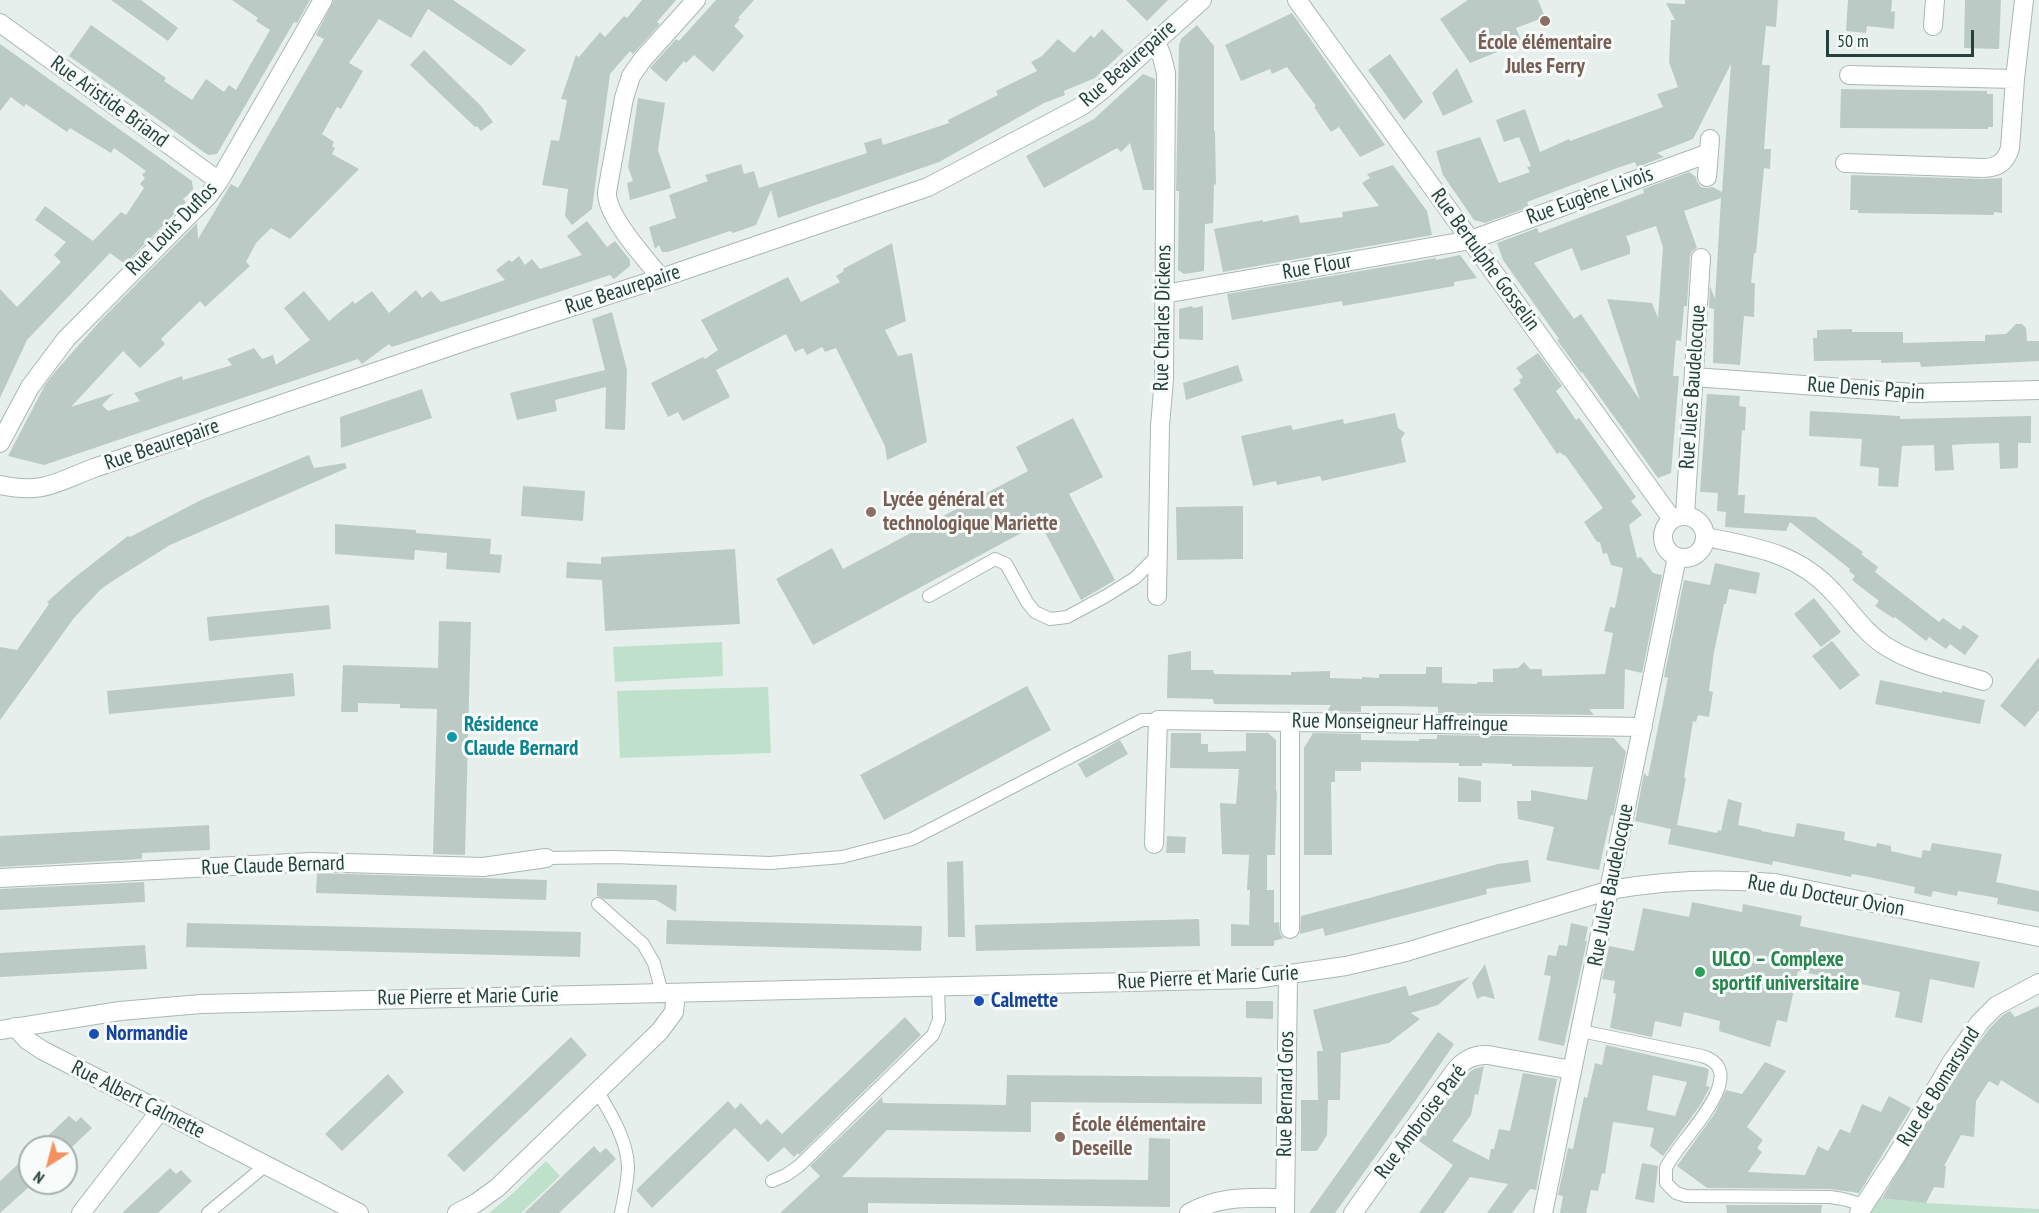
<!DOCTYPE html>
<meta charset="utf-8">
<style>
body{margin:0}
#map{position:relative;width:2039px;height:1213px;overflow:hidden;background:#e6efec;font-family:"PT Sans Narrow",sans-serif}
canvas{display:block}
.north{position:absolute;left:18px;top:1135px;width:60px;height:60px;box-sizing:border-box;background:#f7fbf9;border:2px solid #a3b1ae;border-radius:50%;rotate:216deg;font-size:16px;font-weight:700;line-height:24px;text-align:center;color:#24423d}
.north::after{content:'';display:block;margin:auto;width:21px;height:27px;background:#f4925f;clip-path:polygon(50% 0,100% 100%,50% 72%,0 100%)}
.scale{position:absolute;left:1826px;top:30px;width:148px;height:27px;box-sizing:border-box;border:3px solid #24423d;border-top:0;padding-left:8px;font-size:18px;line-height:21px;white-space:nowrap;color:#24423d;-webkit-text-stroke:4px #f7fbf9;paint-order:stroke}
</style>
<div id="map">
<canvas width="2039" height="1213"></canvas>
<div class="north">N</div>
<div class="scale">50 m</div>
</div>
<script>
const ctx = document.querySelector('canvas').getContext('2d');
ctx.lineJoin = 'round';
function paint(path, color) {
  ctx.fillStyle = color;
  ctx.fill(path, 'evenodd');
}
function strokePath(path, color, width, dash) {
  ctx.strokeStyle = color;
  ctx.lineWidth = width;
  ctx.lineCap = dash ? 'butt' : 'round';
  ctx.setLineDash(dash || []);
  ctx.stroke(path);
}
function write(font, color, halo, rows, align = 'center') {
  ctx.font = font + ' "PT Sans Narrow",sans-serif';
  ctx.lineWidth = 6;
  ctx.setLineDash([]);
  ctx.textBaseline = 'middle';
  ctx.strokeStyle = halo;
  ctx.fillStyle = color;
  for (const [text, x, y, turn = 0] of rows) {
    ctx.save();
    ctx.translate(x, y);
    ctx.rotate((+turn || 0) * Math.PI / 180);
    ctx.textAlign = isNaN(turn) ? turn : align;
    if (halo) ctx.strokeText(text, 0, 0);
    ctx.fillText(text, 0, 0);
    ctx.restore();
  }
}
const green = new Path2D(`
 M722,642L723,676L615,682L613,647Z
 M768,687L771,753L620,758L617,691Z
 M546,1161L560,1176L521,1213H489L513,1193Z
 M1878,1197L1926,1203L2039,1209V1213H1867Z`);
const building = new Path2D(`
 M111,0H141L178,28L168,41Z
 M232,0H310L297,23L294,22L217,154L208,155L69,56L91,25L166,78L164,81L192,100L206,79L224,92L229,85L236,90L270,30L256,21L258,18Z
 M334,0H453L526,50L511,66L428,9L411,38L379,19L349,63L363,71L341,109L337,107L322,134L334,142L332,146L335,148L332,154L359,169L290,239L271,228L256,243L246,262L250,266L205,307L200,301L161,339L165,344L140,368L123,351L71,407L114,393L102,405L108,411L140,401L134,393L182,376L183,380L232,365L227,359L254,348L262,359L273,355L276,365L310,340L284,308L304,291L329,321L353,301L355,304L372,291L389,313L416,290L422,298L431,291L441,302L505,280L496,270L509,260L512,262L519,256L525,265L532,259L540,269L582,255L567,236L587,221L607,247L615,241L630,260V266L614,279L610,275L392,347L389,344L362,364L358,359L44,465L8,456L45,385L55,372L101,320L197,223L198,239L231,184L238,188L324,39L316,35Z
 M642,0H676L657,22L660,24L633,54L630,51L610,74L592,209L572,225L565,216L568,189L542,185L551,140L559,141L567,100L561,99L576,55L579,57L600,32L605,37L624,16L627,18Z
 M716,0H754L738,18L740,19L734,26L744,36L713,72L694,55L686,63L684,61L666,82L650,68L676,39L679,41Z
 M1126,0H1168L1147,21Z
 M1468,0H1538L1545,17L1516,28L1522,42L1470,63L1440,19Z
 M1685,0H1778L1776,27L1766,26L1762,65H1770L1764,149H1771L1770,169L1764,168L1756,253H1754L1751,283H1755L1754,317L1744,316L1740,365L1713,363L1714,309L1709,308L1710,286L1715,299L1721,198L1684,211L1697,248L1692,251L1690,257L1687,306H1684L1681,341L1676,340L1673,376H1679L1671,473L1658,478L1582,372L1581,373L1557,340L1559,339L1503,260L1497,243L1537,228L1539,233L1644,193L1643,189L1689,172L1696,177L1697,182L1701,187L1707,188L1712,187L1722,192L1731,64L1693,139L1657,153L1664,157L1637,167L1635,162L1617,168L1527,202L1529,207L1485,223L1474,220L1443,175L1436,151L1480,137L1499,183L1530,172L1527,167L1531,166L1519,137L1504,142L1496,120L1525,109L1540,152L1569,139L1570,141L1663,107L1657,94L1678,87L1669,62L1671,20H1675L1666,3L1685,4ZM1656,226L1663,247L1658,318L1652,303L1607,299L1640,400L1581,314L1574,319L1534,263L1572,248L1581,271L1630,254V247L1626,236Z
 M1848,0H1892L1891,12L1895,11L1894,29L1867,26L1866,33L1846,31Z
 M1965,0H2001L1999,49L1964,48Z
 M1292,13L1344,87L1385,145L1360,157L1339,127L1331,132L1314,107L1316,106L1287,67L1272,74L1270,69L1241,81L1225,45Z
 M1197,25L1214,46V131H1215L1216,185L1214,184L1213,223L1205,224L1204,271L1184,274L1178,270L1179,191H1176L1179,45L1181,39Z
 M1102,29L1124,51L1095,78L1064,91L1065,95L1044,103L939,162L778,218L771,190L756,225L733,233L730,231L668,252H662L659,245L655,249L649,227L676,218L669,195L708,181L705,175L741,164L744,174L754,171L759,188L867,153L864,143L881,138L883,145L949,123L948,120L998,95L996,91L1037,71L1031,62L1042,56L1058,39L1074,53L1091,35L1094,38Z
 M0,44L192,181L193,190L183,199L186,202L125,264L110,253L27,340L0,398V289L17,307L61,262L54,255L66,242L35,220L45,206L93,241L121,212L126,215L144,188L140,184L145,178L142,175L146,171L114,148L111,153L70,128L67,132L26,104L24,107L11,97L0,111Z
 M424,50L481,106L493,122L481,131L477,126L475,127L410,65Z
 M1390,54L1423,102L1404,120L1368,70Z
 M1457,68L1473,102L1443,116L1432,93Z
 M1143,74L1155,79L1154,190H1143L1130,143L1121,152L1117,148L1044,188L1026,156L1094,119Z
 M1841,89L1987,91V94H1993V127H1988V129L1840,128Z
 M638,98L665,103L658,150L671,188L630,200L627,183L633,181L628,167Z
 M1393,165L1427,211L1432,235L1223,272L1214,229L1263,220V222L1298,215L1300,223L1343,217L1342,212L1379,206L1362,183L1370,178L1367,174Z
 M1851,175L1983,179L2002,178V213L1994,212V215L1858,213V210H1850Z
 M892,243L906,321L885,330L898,356L912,353L927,442L887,460L885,446L836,348L825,352L822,347L807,355L803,348L795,352L786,334L716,370L730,397L683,421L678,412L668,417L651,383L703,357L705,359L718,350L701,320L788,277L801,302L840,282L836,276L844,271L843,269Z
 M1460,255L1477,278L1454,282V286L1343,306L1342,301L1232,320L1227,294L1436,258V260Z
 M1192,306L1193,308L1203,306V340L1179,339V309Z
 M612,312L627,370L625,430L605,429L606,387L555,400L557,411L517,420L510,393L605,370L592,319Z
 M2016,324H2022L2026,328L2027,341H2039V361L1921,367L1920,362L1881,363V360L1814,361L1813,338H1817V330L1852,329V332H1903V343L1971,341H1985V335L2006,334Z
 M1538,353L1562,386L1556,391L1576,420L1579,418L1636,497L1631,501L1642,515L1629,525L1637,558L1641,557L1653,573L1662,575L1642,673L1625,669L1624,709H1589L1594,715L1438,713V707L1395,706H1361V712L1327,711L1331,705L1214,704L1213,699L1167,698L1168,655L1191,651V670H1213L1214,674L1291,675V672L1330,671V678L1362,679V677L1379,678V674H1426V667H1442V683L1477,684V682H1493V669L1518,668L1524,662L1530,669H1542V676L1605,674L1613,633L1604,631L1610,607L1615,608L1623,568L1611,565L1607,553L1603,554L1600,542H1597L1584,522L1603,508L1565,455L1564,456L1560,452L1557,454L1513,389L1521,383L1519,380L1523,377L1516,368Z
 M1238,365L1243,381L1186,400L1183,383Z
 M422,389L432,418L341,448L340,417Z
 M1707,394L1740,396L1739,406L1746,407L1745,431L1742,430L1738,495H1745L1744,513L1815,517L1863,552L1861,554L1878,567L1875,572L1939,622L1943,618L1960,630L1963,625L1979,636L1965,655L1950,644L1946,649L1929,637L1926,641L1895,617L1893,618L1875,606L1879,601L1852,580L1855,576L1849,571L1850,569L1790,522L1786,531L1725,527L1726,512L1717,511L1718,493L1700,492Z
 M1810,411L1900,416V419L2031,416V443H2018V468L2000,469L1999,443L1966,444L1952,445L1954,470L1935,471L1934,445L1902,446L1898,487L1878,486L1879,468L1860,466L1862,439L1809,436Z
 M1395,413L1398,428L1405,433L1401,439L1406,462L1322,481L1320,476L1277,485L1276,481L1253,486L1241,436L1291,425L1293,430L1343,419L1344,424Z
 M1073,418L1103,477L1069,494L1115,580L1081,600L1040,523L813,645L776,579L832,548L843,569L1028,471L1016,447Z
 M309,455L314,468L345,463L347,468L170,545L111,582L100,590L74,618L0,720V647L17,650L49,604L47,602L74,578L128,536L130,537L201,500Z
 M523,486L585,491L583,521L521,516Z
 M1243,506V559L1177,560L1176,507Z
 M335,524L416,530V533L491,539L490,554L502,555L500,573L446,569L447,553L415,550L414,560L335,554Z
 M735,549L740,624L605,631L602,580L566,578L567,562L601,564V557Z
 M1715,563L1760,573L1756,594L1729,589L1726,604H1724L1714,652L1709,691L1713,692L1709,717L1698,715L1696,722L1693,721L1684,778H1686L1677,825L1717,833L1718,830L1721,831L1728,799L1742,803L1738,825L1762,830L1761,831L1794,837L1797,823L1845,832L1844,840L1876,847L1877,843L1891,846V851L1921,858L1923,850L1930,851L1932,843L2002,854L1996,882L2039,891V912L1997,904L1998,898L1958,891L1957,896L1933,891L1931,897L1914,893L1915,887L1869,877L1852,874L1851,877L1773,861L1772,865L1668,844L1671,829L1635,821L1644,773L1648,777L1668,678L1664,677L1684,580L1710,585Z
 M1814,598L1841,632L1821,647L1794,614Z
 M329,605L331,629L209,641L207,617Z
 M439,621L471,622L465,855L433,854L437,709L400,708V704L358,703V712H341L343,665L438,668Z
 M1832,641L1860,675L1840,690L1812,656Z
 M2039,657V710L2025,727L2000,706Z
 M293,673L295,696L109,714L107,691Z
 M1880,680L1942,693V691L1985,700L1980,724L1875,704Z
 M1027,686L1051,730L884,820L860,775Z
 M1171,733H1201V744H1208V752L1246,751V733H1268L1276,740V792L1277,790L1275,855H1267V890H1274V923L1279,922L1280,934L1284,938L1274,941V946H1231V924L1249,925L1250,890H1247L1249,855L1222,854L1220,803L1236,804L1239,769L1170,768Z
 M1313,733L1361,734V740L1419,741V739H1437V735L1614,738L1626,752L1613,816L1611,815L1599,870L1546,860L1554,827L1518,819L1517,801H1531V790L1587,800L1593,767L1512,766V764L1482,763V766H1459V763L1361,762V771H1335V782H1331L1332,855H1304V748Z
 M1120,740L1128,754L1086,778L1078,764Z
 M1458,777L1481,781V802H1458Z
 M209,825L210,850L142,853V859L0,867V836Z
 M1167,836L1186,837L1185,853H1166Z
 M1528,860L1531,882L1486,889L1487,894L1325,936L1323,928L1300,934L1301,916L1498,864Z
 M963,861L965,937H948L947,862Z
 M317,873L547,880L546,900L316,893Z
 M144,882L145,902L0,910V889Z
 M597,883L677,885L676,912L656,900L605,899L597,896Z
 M1692,902L1742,912L1743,904L1802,916L1800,926L1980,962L1974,988L1930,979L1922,1023L1895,1017L1900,992L1798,971L1787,1022L1777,1020L1770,1047L1719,1031L1720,1021L1684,1012L1681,1027L1655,1021L1652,1037L1610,1028L1616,994L1613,993L1615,981L1602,979L1609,946L1634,951L1643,908L1689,917Z
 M1199,919L1200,946L976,951L975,925Z
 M667,920L922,926L921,951L666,944Z
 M187,923L581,932L580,957L186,947Z
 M1571,923L1588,927L1585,941H1587L1564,1046L1538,1040L1551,976L1544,975L1548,955L1556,956L1559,945L1567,946Z
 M145,945L147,969L0,977V953Z
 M1485,964L1495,999L1483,996L1477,999L1472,983Z
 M1470,977L1438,1005L1411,1013L1420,1019L1389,1043L1341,1053L1340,1100H1328L1327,1135L1317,1151H1301V1100H1318L1317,1051H1323L1313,1010L1406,986L1409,996Z
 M1246,1001H1273V1019L1246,1018Z
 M2039,1006V1104L2001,1080L1998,1086L1989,1081L1976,1101L1974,1137L1961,1135L1944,1166H1946L1944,1188L1934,1187L1926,1203L1882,1198L1960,1069L1989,1029L2003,1015L2010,1011L2015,1017Z
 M905,1017L921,1035L799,1155L798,1153L794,1157L784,1147L768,1162L735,1128L652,1208L636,1190L728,1101L735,1109L741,1103L761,1125L767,1119L782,1134Z
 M1438,1032L1454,1044L1423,1090L1335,1213H1309Z
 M571,1037L587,1055L464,1172L447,1155Z
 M1606,1045L1706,1068L1709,1070L1706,1086L1710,1087L1709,1089L1701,1104L1663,1156L1650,1146L1654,1128L1613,1122L1605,1174L1602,1173L1598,1191L1591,1190L1586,1213H1560L1563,1196L1558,1195L1568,1148L1573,1149L1584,1097L1587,1098L1595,1063L1602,1065ZM1653,1075L1687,1082L1675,1116L1647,1110Z
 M1765,1062L1786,1071L1747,1127L1763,1140L1757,1148L1762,1152L1748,1172L1805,1175L1818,1146L1828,1151L1840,1129L1850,1133L1862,1104L1881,1112L1889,1096L1911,1108L1859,1193L1830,1189L1707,1188L1677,1166L1715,1113L1726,1090L1742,1094Z
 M1484,1066L1478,1095L1475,1094L1471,1115L1452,1141L1489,1160L1491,1149H1494L1499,1129L1510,1131L1523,1073L1557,1079L1536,1190L1530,1189L1512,1213H1487L1508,1184L1470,1177L1444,1213H1419L1453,1165L1419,1141L1423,1135L1426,1136L1427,1129L1466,1075L1474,1069Z
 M388,1074L404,1092L342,1151L325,1134Z
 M1007,1075L1262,1077V1104L1031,1102V1132L887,1130L842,1177L1148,1180L1149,1138L1170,1139V1207L868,1203V1213H780L820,1176L810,1166L882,1097L883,1103L1006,1105Z
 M69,1116L76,1122L81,1117L92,1128L72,1147H36Z
 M594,1146L600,1153L606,1148L616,1159L559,1213H524Z
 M30,1153V1186L0,1213V1181Z
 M1642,1163L1658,1166L1654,1203L1635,1199Z
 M170,1168L176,1174L181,1170L192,1181L158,1213H122Z
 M1726,1205H1822L1821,1213H1727Z`);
const service = new Path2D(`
 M929,596L995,559L1006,564L1027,602L1035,612L1050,619L1067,617L1106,596L1135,578L1158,555
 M546,858L614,857L770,863L842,857L912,839L1142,720H1158
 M598,904L643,944L654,963L662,993
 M1581,1031L1702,1056C1756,1072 1676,1143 1666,1168V1183L1676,1193L1686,1196L1830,1197L1843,1199L1864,1205
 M598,1092C611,1114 627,1140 628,1166C628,1181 624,1198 621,1213
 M772,1181L786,1175L799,1166L933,1035L939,1020L938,987
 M208,1213L266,1165`);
const minor = new Path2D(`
 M1297,0L1672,519
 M0,23L219,181
 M1933,26L1935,0
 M1156,41L1162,57L1166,73L1164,379L1160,426L1157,596
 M1849,75L2015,79
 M1845,163L1983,168C1997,168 2006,162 2010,148L2015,79L2024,0
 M1707,177L1710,139
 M661,278C645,258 606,216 607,192L624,98L631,76L643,59L696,0
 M1164,294L1471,240L1709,153
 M1694,377L1913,393L2039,390
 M0,443L30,387L66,339L208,196L219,181L323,0
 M0,485C43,494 55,483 94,468L469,340L661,278L928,187L1082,106L1101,91L1202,0
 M1685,515L1701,258
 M1663 537a21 21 0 1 1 42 0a21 21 0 1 1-42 0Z
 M1706,537C1755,547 1798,553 1833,592C1850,610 1863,631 1884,645C1912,664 1950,671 1983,681
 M1154,844L1158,720L1643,727
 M0,878L311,862L483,867L546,858
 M1290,929V722
 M15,1027L27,1040L42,1050L359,1213
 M0,1030L120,1011L201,1004L1255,979L1346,966L1406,952L1610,890C1666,880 1719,878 1775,883L2039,937
 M81,1213L160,1111
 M457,1213L476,1203L497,1188L660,1031L674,1012L676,993
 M1189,1213C1221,1195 1250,1198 1285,1198
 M1285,1213L1288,975
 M1353,1213L1454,1072C1463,1060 1473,1054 1488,1055L1572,1070
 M1543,1213L1677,557
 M1859,1213L1898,1153L1951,1063L1980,1022L1996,1006L2039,983`);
const markers = [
 [1545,21,6,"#8d6e63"],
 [871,512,6,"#8d6e63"],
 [452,737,6,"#0f9aa8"],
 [1700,972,6,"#2e9e5b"],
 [979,1001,6,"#1a4fb4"],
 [94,1034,6,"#1a4fb4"],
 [1060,1137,6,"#8d6e63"]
];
const educationNames = [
 ["École élémentaire",1545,43,"center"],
 ["Jules Ferry",1545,67,"center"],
 ["Lycée général et",883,500],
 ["technologique Mariette",883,524],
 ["École élémentaire",1072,1125],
 ["Deseille",1072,1149]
];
const streetNames = [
 ["Rue Beaurepaire",1128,64,-41],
 ["Rue Aristide Briand",109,102,36],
 ["Rue Eugène Livois",1590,196,-20],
 ["Rue Louis Duflos",172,229,-46],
 ["Rue Bertulphe Gosselin",1485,260,54],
 ["Rue Flour",1317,267,-10],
 ["Rue Beaurepaire",623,290,-18],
 ["Rue Charles Dickens",1163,318,-89],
 ["Rue Jules Baudelocque",1693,387,-86],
 ["Rue Denis Papin",1866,389,4],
 ["Rue Beaurepaire",162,445,-19],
 ["Rue Monseigneur Haffreingue",1400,723,1],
 ["Rue Claude Bernard",273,866,-2],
 ["Rue Jules Baudelocque",1611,885,-79],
 ["Rue du Docteur Ovion",1826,896,10],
 ["Rue Pierre et Marie Curie",1208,978,-3],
 ["Rue Pierre et Marie Curie",468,997,-1],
 ["Rue de Bomarsund",1939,1087,-58],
 ["Rue Bernard Gros",1286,1094,-89],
 ["Rue Albert Calmette",138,1100,27],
 ["Rue Ambroise Paré",1421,1122,-53]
];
const cultureNames = [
 ["Résidence",464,725],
 ["Claude Bernard",464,749]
];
const leisureNames = [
 ["ULCO – Complexe",1712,960],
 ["sportif universitaire",1712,984]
];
const transitNames = [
 ["Calmette",991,1001],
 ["Normandie",106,1034]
];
paint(green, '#bfe0cb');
paint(building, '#bbcac5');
strokePath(service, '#a8b8b4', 14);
strokePath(minor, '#a8b8b4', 20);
strokePath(service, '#fff', 12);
strokePath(minor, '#fff', 18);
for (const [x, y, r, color] of markers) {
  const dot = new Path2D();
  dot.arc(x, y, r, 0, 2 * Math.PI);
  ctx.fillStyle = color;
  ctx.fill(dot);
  strokePath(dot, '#f7fbf9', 2);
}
write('bold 21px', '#785e54', '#f7fbf9', educationNames, 'left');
write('21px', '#24423d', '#f7fbf9', streetNames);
write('bold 21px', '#0d838f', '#f7fbf9', cultureNames, 'left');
write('bold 21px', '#27864d', '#f7fbf9', leisureNames, 'left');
write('bold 21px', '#164399', '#f7fbf9', transitNames, 'left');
</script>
